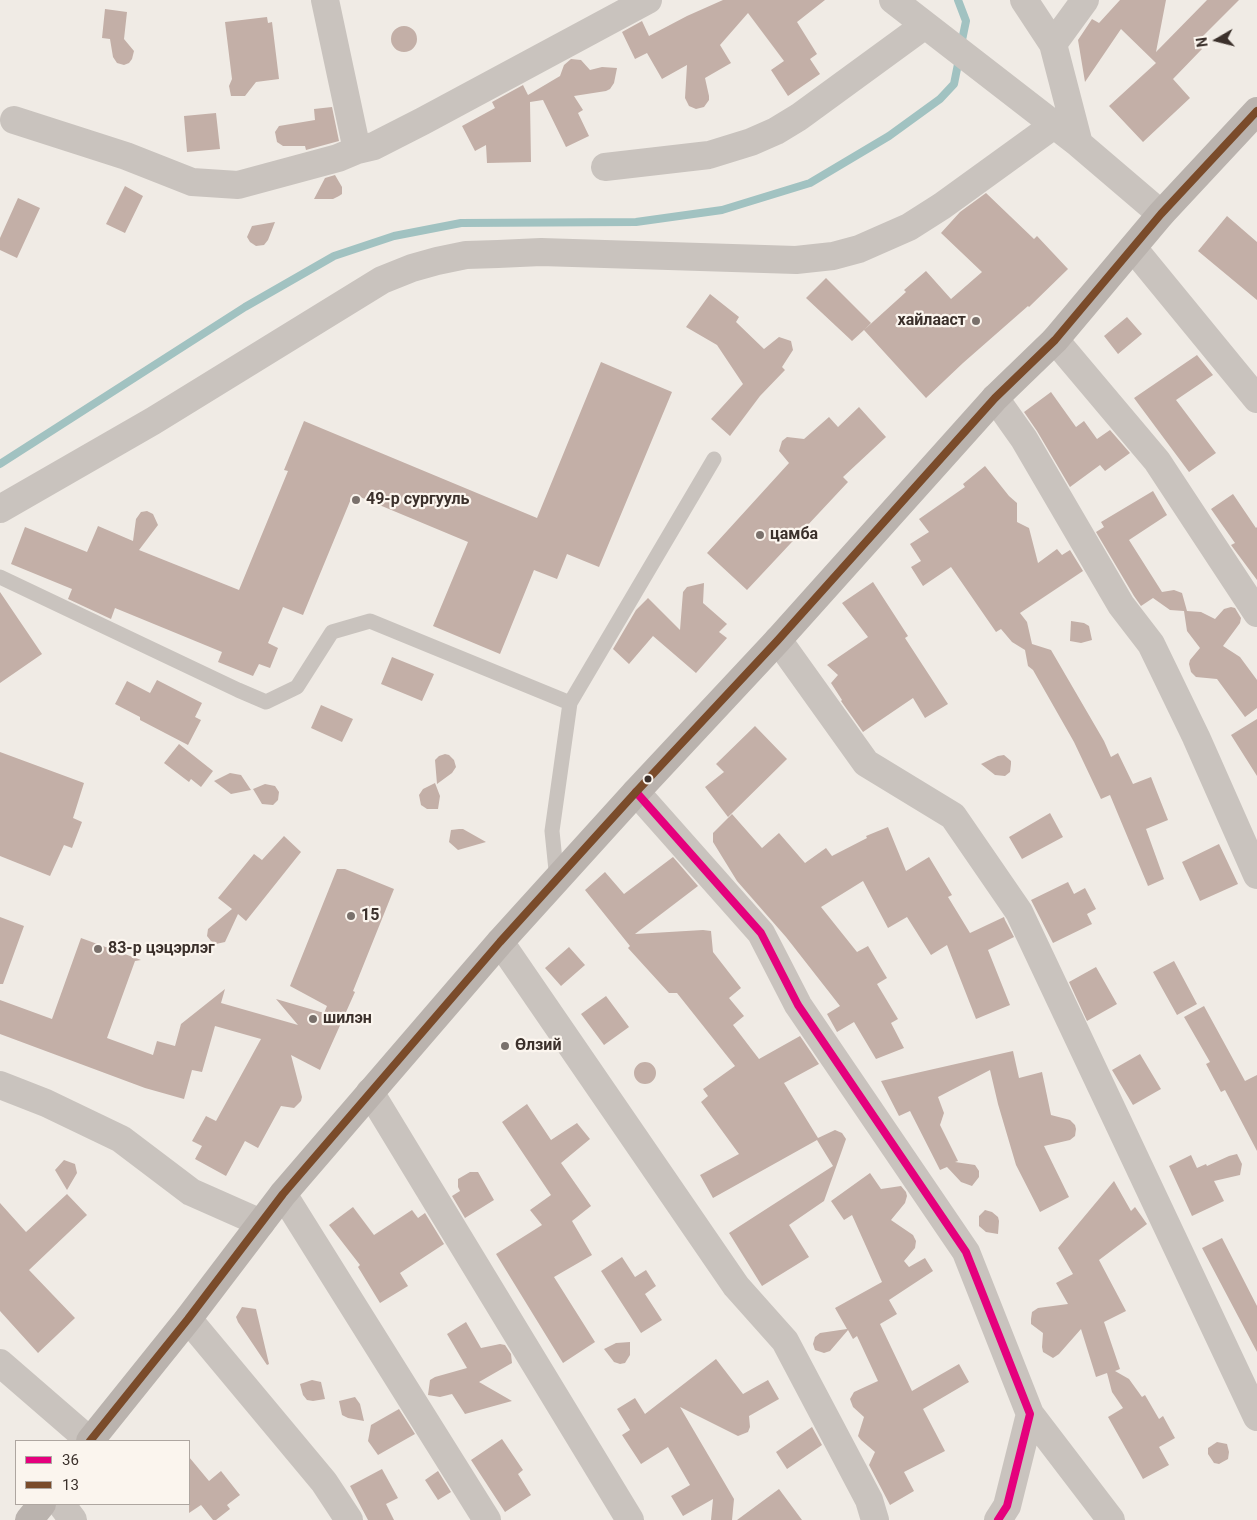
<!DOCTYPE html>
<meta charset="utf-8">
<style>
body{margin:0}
#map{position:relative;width:1257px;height:1520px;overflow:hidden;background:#f0ebe5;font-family:Roboto,sans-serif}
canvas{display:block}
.legend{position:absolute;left:15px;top:1440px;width:175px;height:65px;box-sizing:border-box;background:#fbf5ee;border:1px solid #aea6a0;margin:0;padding:6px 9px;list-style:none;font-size:15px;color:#3b302b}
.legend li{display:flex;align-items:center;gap:10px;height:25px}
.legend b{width:25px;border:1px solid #aea6a0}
.north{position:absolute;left:1192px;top:15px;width:50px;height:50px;-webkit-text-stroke:4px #fbf5ee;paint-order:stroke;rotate:262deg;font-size:14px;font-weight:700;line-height:20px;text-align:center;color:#3b302b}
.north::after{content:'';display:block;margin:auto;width:18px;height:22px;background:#3b302b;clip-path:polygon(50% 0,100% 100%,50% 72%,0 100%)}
</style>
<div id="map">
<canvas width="1257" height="1520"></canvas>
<ul class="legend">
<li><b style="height:6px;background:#e5007d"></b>36</li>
<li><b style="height:6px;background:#7a4b2a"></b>13</li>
</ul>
<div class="north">N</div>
</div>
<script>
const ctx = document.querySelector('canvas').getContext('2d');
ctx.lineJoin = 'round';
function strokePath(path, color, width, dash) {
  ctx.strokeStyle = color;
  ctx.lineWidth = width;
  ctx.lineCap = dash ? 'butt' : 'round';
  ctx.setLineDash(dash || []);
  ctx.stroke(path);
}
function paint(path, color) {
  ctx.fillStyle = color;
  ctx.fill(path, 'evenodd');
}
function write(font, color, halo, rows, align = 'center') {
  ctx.font = font + ' Roboto,sans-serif';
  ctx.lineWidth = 4.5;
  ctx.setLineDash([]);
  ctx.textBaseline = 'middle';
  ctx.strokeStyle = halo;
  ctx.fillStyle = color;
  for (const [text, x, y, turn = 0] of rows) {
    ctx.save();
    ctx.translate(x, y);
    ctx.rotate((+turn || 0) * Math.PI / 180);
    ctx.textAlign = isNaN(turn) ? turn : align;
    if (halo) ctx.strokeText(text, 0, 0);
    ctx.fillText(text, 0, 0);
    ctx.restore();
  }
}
const stream = new Path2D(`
 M958,0L966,21L961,45
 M0,464L245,307L334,256L394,236L461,223L636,222L722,210L810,183L889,136L940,99L954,84L959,59`);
const building = new Path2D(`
 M723,0H825L797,22L817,54L810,59L820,74L788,96L771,70L784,61L748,13L720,45L731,63L705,78L709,96V100L704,107L696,109L689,106L685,98L687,65L662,79L647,53L635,59L622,32L642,21L649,36L687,16Z
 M1120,0H1166L1156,52L1207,0H1239L1196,43L1202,49L1173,79L1190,98L1143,142L1109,106L1156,63L1121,29L1085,82L1078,40L1092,19L1099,23Z
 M105,9L127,12L124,39L134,51L132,59L129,63L124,65L117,63L113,57L110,39L102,38Z
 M267,17L268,23L272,22L279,79L256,82L245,96H231L229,86L232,79L225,22Z
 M391 39a13 13 0 1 1 26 0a13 13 0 1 1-26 0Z
 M571,59L581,60L590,70L602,67L617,68L614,83L610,89L606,91L574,96L583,110L578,113L589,136L566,147L543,100L530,102L531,162L487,163L486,145L475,151L462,126L495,108L492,102L523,85L528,95L560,76L564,65Z
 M332,107L339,141L306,150L305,146H283L277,142L275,132L279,126L315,120L314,109Z
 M216,113L220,149L187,152L184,116Z
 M335,175L342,187V194L339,196L333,199H314L325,178Z
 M125,186L143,196L125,233L106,224Z
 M986,193L1034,239L1037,236L1068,269L1029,307L1028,306L963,363L926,398L864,330L852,341L806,298L826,278L871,323L864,330L906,292L904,290L926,271L951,299L982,272L941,233L960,212Z
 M18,198L40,208L17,258L0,250V238Z
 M1227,216L1257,242V300L1198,251Z
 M275,222L268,240L264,245L256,246L250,242L247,237L252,226Z
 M710,294L739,317L736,322L764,349L779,337L791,341L793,350L782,367L785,370L760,396L730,436L711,419L743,384L717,345L686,327Z
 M1127,317L1142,334L1118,354L1104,336Z
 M1197,355L1213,375L1176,400L1216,453L1189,472L1134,398Z
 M601,362L672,392L599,567L567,554L557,579L534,570L500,654L433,626L468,542L353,494L303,615L283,607L268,643L278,648L270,668L259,664L253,676L218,662L222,652L115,608L111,619L68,599L72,589L11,564L25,527L87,552L98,526L133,541L136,519L141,512L147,511L153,514L158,525L139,550L239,590L288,471L284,470L304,421L537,518Z
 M1051,392L1076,427L1084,421L1097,439L1110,430L1130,453L1105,471L1100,465L1070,487L1037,431L1024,412Z
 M859,407L886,437L843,477L848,482L747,590L707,553L789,463L779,451L782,441L787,437L804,439L829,417L838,427Z
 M985,466L1009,496L1017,503V522L1029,528L1038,563L1057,549L1062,555L1070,550L1083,571L1020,613L1027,622L1032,644L1051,650L1104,741L1111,757L1118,753L1133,784L1151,777L1168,820L1146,829L1164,879L1148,886L1110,795L1101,799L1074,742L1033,670L1028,666L1025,650L1012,642L1001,629L996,632L951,567L923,586L911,567L921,561L910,544L929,532L919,519L965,487L963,484Z
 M1153,491L1167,515L1129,540L1162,592L1174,590L1182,593L1187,611L1201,612L1215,619L1224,609L1231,607L1235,608L1241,618L1240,623L1223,646L1240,657L1257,680V708L1245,717L1217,679L1196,677L1191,672L1189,664L1190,660L1200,648L1187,631L1184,611L1170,610L1153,598L1141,606L1134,596L1096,532L1104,527L1101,522Z
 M1233,494L1256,528L1257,527V580L1231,545L1235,543L1211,509Z
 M873,582L908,636L905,638L948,704L925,718L913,698L863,732L841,701L842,700L831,683L838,675L827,665L868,637L842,603Z
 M704,583L703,603L727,624L719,632L727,638L696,673L653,636L629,664L613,649L636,610L648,598L680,630L683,592L687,587Z
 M0,592L42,654L0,683Z
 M1071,621L1084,623L1089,626L1092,640L1081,643L1070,641Z
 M392,657L434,674L422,701L381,684Z
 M157,680L202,703L195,717L201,720L188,745L140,720V717L115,704L127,681L150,693Z
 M321,705L353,719L342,742L311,728Z
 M1257,719V776L1231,735Z
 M755,726L787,759L728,817L705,787L724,772L716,764Z
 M179,744L213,771L201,787L191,779L189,782L164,763Z
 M0,752L84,783L73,818L82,822L72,848L64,845L50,876L0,856Z
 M445,754L449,755L454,760L456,767L452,773L437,784L435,760L439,756Z
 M1004,755L1011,761V764L1010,772L1005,776L995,775L981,764L998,756Z
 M230,773L241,775L251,790L231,794L214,781Z
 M435,783L440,796L438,809H427L421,805L419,795L423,789Z
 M265,784L275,786L279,792L278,800L273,805L262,804L253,789Z
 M1050,813L1063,837L1022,859L1009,837Z
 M732,814L762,848L779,833L805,863L826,848L832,856L867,838L866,836L888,827L906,871L929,857L952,895L948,897L970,933L1004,917L1005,920L1014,937L988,950L1010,1005L976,1019L947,945L931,955L907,917L888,928L863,881L821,907L857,952L868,946L887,978L877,984L898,1019L891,1023L904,1048L876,1059L854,1022L837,1032L827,1014L840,1006L786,937L737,881L713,842V833Z
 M459,829H463L486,842L458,850L449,842L451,830Z
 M284,836L301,852L246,921L238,914L225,942L216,944L211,941L207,936L208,929L232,909L218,898L254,854L262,860Z
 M1219,844L1238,884L1200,901L1182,862Z
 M673,857L698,886L635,934L703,930L711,931L713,952L741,988L729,998L744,1016L733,1025L759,1059L800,1036L819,1064L784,1083L818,1138L835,1130L842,1133L846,1139L824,1201L789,1225L809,1257L762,1286L729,1233L833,1166L817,1140L713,1198L700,1175L739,1154L701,1102L708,1096L703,1089L735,1066L677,993H669L628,948L630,946L585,890L605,872L624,894Z
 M337,869H345L394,889L353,991L355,992L320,1070L291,1055L302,1097L301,1101L294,1108L281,1106L258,1148L245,1141L226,1176L195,1159L202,1146L192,1141L206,1116L216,1121L261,1039L215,1026L202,1072L192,1070L184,1099L145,1088L0,1034V1000L52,1019L81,938L141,960L135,961L107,1038L153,1055L157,1041L175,1046L181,1024L225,989L221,1003L298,1025L276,999L324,1013L327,1006L290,986Z
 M1068,882L1074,894L1085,888L1096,909L1087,914L1092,924L1053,943L1031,900Z
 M0,917L24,926L3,984H0Z
 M569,947L585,965L561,986L545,968Z
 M1174,961L1197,1004L1177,1015L1153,972Z
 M1096,967L1117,1004L1087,1021L1069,982Z
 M606,996L629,1027L604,1045L581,1014Z
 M1204,1006L1245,1081L1257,1075V1151L1225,1090L1221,1092L1206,1064L1210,1062L1184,1017Z
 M1013,1051L1019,1078L1042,1072L1051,1115L1070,1120L1075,1125L1076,1129L1075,1136L1070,1140L1044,1146L1069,1197L1040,1212L1016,1165L998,1104L990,1070L938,1097L944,1113L940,1125L958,1161L955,1162L975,1165L979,1171V1177L972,1186L961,1182L947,1167L940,1170L910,1111L899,1116L881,1081Z
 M1140,1054L1161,1089L1133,1105L1112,1070Z
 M634 1073a11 11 0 1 1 22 0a11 11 0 1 1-22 0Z
 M527,1104L551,1140L577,1123L590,1139L561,1163L591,1206L572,1221L592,1255L554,1277L595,1342L563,1363L496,1254L542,1225L530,1210L551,1195L502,1122Z
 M1237,1154L1242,1164L1240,1175L1214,1181L1224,1201L1192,1216L1169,1166L1191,1155L1197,1168L1206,1164L1207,1166L1229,1156Z
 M64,1160L75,1164L77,1173L67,1190L55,1170Z
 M470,1172H478L494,1200L465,1218L452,1196L460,1191L458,1187V1179Z
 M870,1173L881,1189L901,1186L906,1192L907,1196L905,1203L891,1220L913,1235L916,1241L915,1248L904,1261L909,1267L925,1258L933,1271L889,1300L897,1314L880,1324L912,1391L959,1364L969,1382L923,1409L945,1451L904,1472L914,1491L890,1505L869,1465L875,1452L861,1440L858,1436L864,1417L853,1407L850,1399L854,1392L878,1381L857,1336L853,1339L848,1330L830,1351L824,1353L815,1350L813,1344L815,1337L820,1333L847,1329L835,1308L882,1282L852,1215L844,1220L831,1201Z
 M1114,1181L1131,1211L1135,1207L1147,1224L1099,1260L1126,1311L1104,1322L1120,1369L1115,1371L1129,1379L1142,1397L1145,1395L1159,1419L1163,1416L1175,1438L1159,1447L1169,1465L1143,1479L1108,1417L1123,1408L1112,1392L1107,1373L1096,1377L1081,1329L1059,1354L1053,1358L1043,1352L1042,1347L1043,1333L1031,1324V1319L1032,1312L1038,1308L1068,1304L1056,1283L1073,1274L1058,1248Z
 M67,1194L87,1215L29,1270L75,1318L38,1353L0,1311V1203L26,1232Z
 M353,1207L374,1235L412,1210L418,1218L425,1213L444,1244L400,1273L408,1286L380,1303L358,1267L360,1265L329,1225Z
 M985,1210L992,1212L998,1217L999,1221L998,1234L986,1232L979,1226V1216Z
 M1222,1238L1257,1306V1352L1202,1248Z
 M622,1257L635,1277L646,1270L656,1286L645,1294L662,1320L641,1333L601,1271Z
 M242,1307L256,1309L269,1364L267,1365L238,1322L236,1317Z
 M466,1322L481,1348L500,1344L505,1345L511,1354L512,1363L479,1382L512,1401L465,1414L452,1394L440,1397L428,1395L430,1380L435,1377L467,1368L447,1334Z
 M630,1342V1355L625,1363L620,1364L614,1362L604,1349L616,1343Z
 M716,1359L743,1394L768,1380L779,1399L749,1416L750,1427L748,1432L738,1436L680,1407L734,1499L732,1520H711L713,1499L683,1516L671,1496L690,1485L668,1447L641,1464L622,1435L630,1430L617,1409L635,1398L645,1414Z
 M312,1380L321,1382L325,1399L313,1401L307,1400L303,1395L300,1384Z
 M355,1397L360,1404L364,1421L348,1418L342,1415L339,1401Z
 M399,1409L415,1434L378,1455L368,1441L371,1425Z
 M812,1427L822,1445L787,1469L776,1452Z
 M502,1439L523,1470L518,1474L531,1495L505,1512L471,1460Z
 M1217,1442L1227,1444L1229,1452L1228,1459L1219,1464L1214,1463L1208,1454V1448Z
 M189,1457L209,1481L221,1471L240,1495L227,1505L230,1509L216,1520H213L201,1505L189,1513Z
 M382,1469L398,1498L386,1504L394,1520H368L350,1486Z
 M438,1471L451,1492L438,1500L425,1480Z
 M779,1489L802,1520H737Z`);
const service = new Path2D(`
 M0,577L238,690L266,702L297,687L332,632L370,621L570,703
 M557,880L552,831L570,703L714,459`);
const minor = new Path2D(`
 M325,0L357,150
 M893,0L1079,144L1161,214
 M1024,0L1053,44L1079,144
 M1053,44L1085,0
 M14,120L126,156L192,182L238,185L338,158L357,150L374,146L423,121L648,0
 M605,167L709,155L751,142L776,131L799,117L925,25
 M1133,248L1257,399
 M1055,340L1157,461L1257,613
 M995,398L1024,439L1121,605L1151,644L1196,737L1257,875
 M0,509L153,421L382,280L412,268L437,261L466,255L498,254L541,252L796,260L833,256L859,249L909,227L942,206L1054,125
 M778,640L866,763L953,816L1019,912L1257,1417
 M636,792L761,933L798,1005L966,1252L1030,1414L1007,1506L998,1520
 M500,942L736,1286L785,1341L869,1500L875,1520
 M0,1085L46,1103L121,1139L191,1192L261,1223
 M370,1092L630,1520
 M283,1194L487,1520
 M188,1319L324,1482L349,1520
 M0,1363L90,1441
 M1030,1414L1111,1520
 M61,1504L73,1520`);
const secondary = new Path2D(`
 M90,1441L188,1319L283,1194L500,942L636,792L778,640L995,398L1055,340L1161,214L1257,111
 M29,1520L42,1504`);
const bus1 = new Path2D(`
 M636,792L761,933L798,1005L966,1252L1030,1414L1007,1506L998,1520`);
const bus2 = new Path2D(`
 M90,1441L188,1319L283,1194L500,942L636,792L778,640L995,398L1055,340L1161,214L1257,111`);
const markers = [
 [976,321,5,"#7a716c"],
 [356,500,5,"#7a716c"],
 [760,535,5,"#7a716c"],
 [648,779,4.5,"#3b302b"],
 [351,916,5,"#7a716c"],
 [98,949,5,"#7a716c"],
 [313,1019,5,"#7a716c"],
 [505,1046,5,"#7a716c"]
];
const poiNames = [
 ["хайлааст",966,321,"right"],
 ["49-р сургууль",366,500],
 ["цамба",770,535],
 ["15",361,916],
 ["83-р цэцэрлэг",108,949],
 ["шилэн",323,1019],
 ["Өлзий",515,1046]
];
strokePath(stream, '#a1c2c1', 8);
paint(building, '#c3afa7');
strokePath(service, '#c9c3be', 15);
strokePath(minor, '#c9c3be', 28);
strokePath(secondary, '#bab3ae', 28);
strokePath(bus1, '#e5007d', 8);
strokePath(bus2, '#7a4b2a', 8);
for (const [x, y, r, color] of markers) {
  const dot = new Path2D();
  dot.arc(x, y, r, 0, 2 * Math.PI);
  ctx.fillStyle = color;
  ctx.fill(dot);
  strokePath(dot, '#fbf5ee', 2);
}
write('bold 16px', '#3b302b', '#fbf5ee', poiNames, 'left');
</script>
